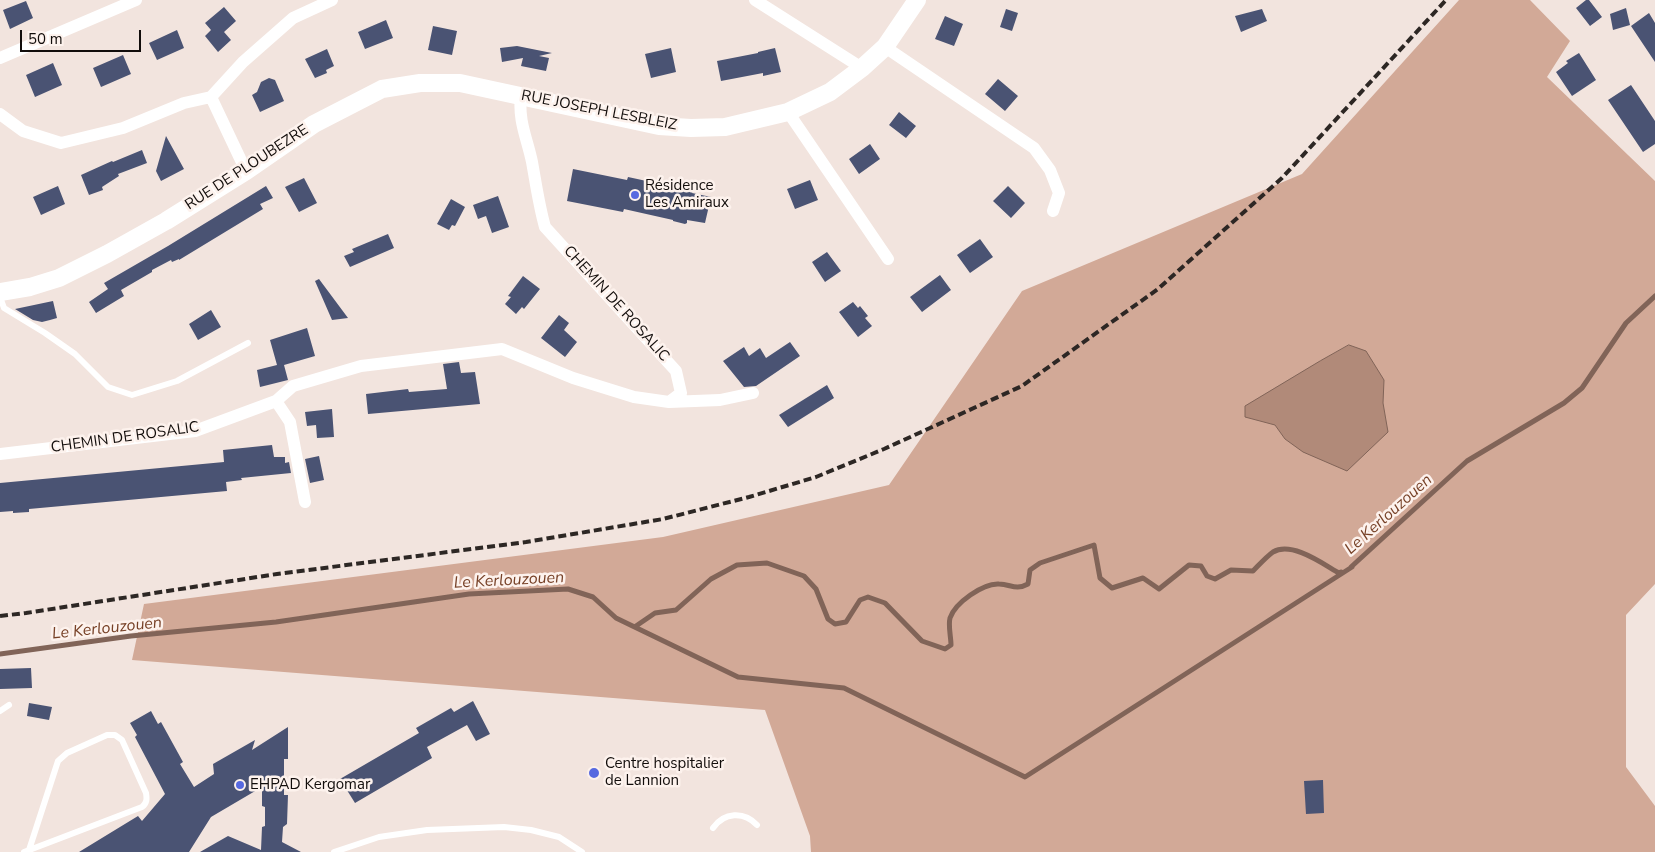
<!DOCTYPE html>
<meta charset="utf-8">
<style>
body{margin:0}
#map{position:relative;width:1655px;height:852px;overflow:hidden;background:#f2e4de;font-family:"Nunito Sans",sans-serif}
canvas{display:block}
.scale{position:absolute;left:20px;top:30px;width:121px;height:22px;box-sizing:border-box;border:2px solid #120d0b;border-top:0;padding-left:6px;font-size:15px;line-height:18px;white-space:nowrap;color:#120d0b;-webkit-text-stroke:4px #fdf2ed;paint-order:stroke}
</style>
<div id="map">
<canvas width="1655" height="852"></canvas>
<div class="scale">50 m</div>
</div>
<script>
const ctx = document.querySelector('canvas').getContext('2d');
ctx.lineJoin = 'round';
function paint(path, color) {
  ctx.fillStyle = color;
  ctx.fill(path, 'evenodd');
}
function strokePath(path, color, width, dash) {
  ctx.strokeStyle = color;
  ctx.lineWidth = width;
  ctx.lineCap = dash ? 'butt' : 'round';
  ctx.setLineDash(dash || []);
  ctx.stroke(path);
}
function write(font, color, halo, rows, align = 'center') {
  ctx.font = font + ' "Nunito Sans",sans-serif';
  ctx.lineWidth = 5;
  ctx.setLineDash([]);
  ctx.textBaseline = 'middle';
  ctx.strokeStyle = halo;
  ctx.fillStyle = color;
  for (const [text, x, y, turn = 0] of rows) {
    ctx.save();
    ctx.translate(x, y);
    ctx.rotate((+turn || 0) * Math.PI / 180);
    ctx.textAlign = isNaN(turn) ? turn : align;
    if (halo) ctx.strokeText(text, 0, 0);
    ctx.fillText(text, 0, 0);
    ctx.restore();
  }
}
const forest = new Path2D(`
 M1459,0H1530L1570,41L1547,77L1655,181V584L1626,615V767L1655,806V852H811L810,836L765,710L132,660L144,604L663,537L889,485L1022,291L1302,174Z`);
const water = new Path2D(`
 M1349,345L1366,351L1384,380L1383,403L1388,432L1347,471L1303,452L1285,439L1275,425L1245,417V406L1320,361Z`);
const stream = new Path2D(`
 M1351,567L1467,461L1564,403L1582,388L1626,323L1655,296
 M636,626L655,613L676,610L711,579L737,565L767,563L804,576L816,589L828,619L835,624L846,622L860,600L868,597L885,603L922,641L945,649L951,645C951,637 948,626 950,618C955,603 983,583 999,584C1011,584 1015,591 1028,584L1030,570L1040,563L1094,545L1100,578L1112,588L1143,578L1159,589L1189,565L1201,566L1207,576L1215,579L1231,570L1253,571C1259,565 1266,557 1273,552C1292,541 1323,564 1339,573L1341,572
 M0,654L131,636L276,622L469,594L568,589L593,597L616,618L738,677L844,688L1025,777L1352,567`);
const building = new Path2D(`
 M1586,0H1589L1602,17L1590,26L1576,8Z
 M26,1L33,18L10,29L3,10Z
 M224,7L236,21L224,32L231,40L218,52L205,36L211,30L205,23Z
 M1626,8L1630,25L1613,30L1610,14Z
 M1006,9L1018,13L1012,31L1000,27Z
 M1262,9L1267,21L1241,32L1235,16Z
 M1649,13L1655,23V62L1631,26Z
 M945,16L963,24L954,46L935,39Z
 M386,20L393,38L365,49L358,32Z
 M433,26L457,31L452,55L428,50Z
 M177,30L184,48L157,60L149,43Z
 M517,46L552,53L539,56L549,58L546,71L521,66L523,58L502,62L500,48Z
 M671,48L676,72L651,78L645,54Z
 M775,48L781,72L763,76V73L721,81L717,61L758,53V52Z
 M327,49L334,66L326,70L327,73L315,78L305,59Z
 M1579,53L1596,80L1572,96L1556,72L1568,63L1566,61Z
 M123,55L131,74L101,87L93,68Z
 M53,63L62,85L35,97L26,75Z
 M269,78L275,80L284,101L260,112L252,95L257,92L261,82Z
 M998,79L1018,96L1005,111L985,94Z
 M1631,85L1655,121V144L1643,152L1608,100Z
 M899,112L916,126L906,138L889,125Z
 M166,136L184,169L161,181L156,171Z
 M870,144L880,159L859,174L849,159Z
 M142,150L147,163L118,174L119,176L102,187L103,190L89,195L81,175L112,161L113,162Z
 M573,169L627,180L628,177L693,191L692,193L711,197L705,223L687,220V223L685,224L673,221V220L624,209L623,212L567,201Z
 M304,178L317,203L299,212L285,187Z
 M810,180L818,200L795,209L787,189Z
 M58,186L65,204L41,215L33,197Z
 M266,186L273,198L260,204L263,209L179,260V259L172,262L171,260L152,270V272L121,290L124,296L96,313L89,302L108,289L104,283L168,246Z
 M1008,186L1025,203L1011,218L993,201Z
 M498,196L509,227L492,233L486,216L478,219L473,205Z
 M451,199L465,207L455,226L452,225L449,230L437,224Z
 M388,234L394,248L350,267L344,256L354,252L352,249Z
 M980,239L993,257L970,273L957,255Z
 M827,252L841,271L825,282L812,262Z
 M940,275L951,290L922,312L910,297Z
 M523,276L540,289L524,309L522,307L516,314L505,304L511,297L508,296Z
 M319,279L348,318L332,320L315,281Z
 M53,301L57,318L50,320L42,322L33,320L15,309Z
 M853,302L858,308L860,306L868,316L865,318L872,326L858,337L839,312Z
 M211,310L221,327L198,340L189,324Z
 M559,315L569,323L564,330L577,342L565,357L541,338Z
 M307,328L315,356L284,365L288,380L260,387L257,370L277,365L270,340Z
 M790,342L800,356L756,386L744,387L723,361L744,347L749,356L760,348L766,358Z
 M459,362L461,373L475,372L480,404L368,414L366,394L408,389L409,392L447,389L443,364Z
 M827,385L834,398L788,427L779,415Z
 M332,409L334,437L317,438L316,425L307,426L305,412Z
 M272,445L274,457H285V463L289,462L291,473L241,478L242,480L226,482L227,491L29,509V512L13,513V511L0,512V483L224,462L223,450Z
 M319,456L324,480L310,483L305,459Z
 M31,668L32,688L0,689V669Z
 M473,701L490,734L476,741L467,725L427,747L432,758L355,803L340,779L419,733L416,728L451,708L454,712Z
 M29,703L52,707L49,720L27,716Z
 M151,711L158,724L161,722L183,762L180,764L194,787L214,774L213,764L255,740L252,750L288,727V759H284V795H288L287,824L283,827L282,842L301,852H200L228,836L261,850L262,827L265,826V807L262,806V787L211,817L189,852H79L138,816L142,821L165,794L135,737L137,735L130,723Z
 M1323,780L1324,813L1306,814L1304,781Z`);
const service = new Path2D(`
 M0,297L4,308L45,333L75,354L108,387L132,395L177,381L248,343
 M0,711L9,705
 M713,828C724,812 744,811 757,825
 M24,852L142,807C147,803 147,799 146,793L122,740L115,735H107L67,753L58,761L29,850
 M334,852L379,837L427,830L504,827L531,830L559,837L582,852`);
const minor = new Path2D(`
 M755,0L862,68
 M885,47L1034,148L1050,170L1059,193L1053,211
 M0,58L136,0
 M521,96C518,121 527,138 532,162C536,184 539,206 545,227L676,371L681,393L669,402
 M211,97L243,62L293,18L332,0
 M788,112L888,259
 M0,114L23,131L61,143L123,128L184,103L211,97L246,171
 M276,401L293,386L361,366L502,349L573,378L634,397L669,402L720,400L753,393
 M0,454L195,431L276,401L290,422L305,502`);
const secondary = new Path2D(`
 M0,292L30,287L59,278L107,254L166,221L246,171L314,124L382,89L420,83H460L659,126L691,128L725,127L788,112L830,92L862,68L885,47L917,0`);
const rail = new Path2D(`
 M0,616L26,613L277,574L526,542L663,519L749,497L816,477L884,449L1022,386L1158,289L1282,178L1446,0`);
const markers = [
 [635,195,5,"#5769e0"],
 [594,773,6,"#5769e0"],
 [240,785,5,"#5769e0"]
];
const streetNames = [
 ["RUE JOSEPH LESBLEIZ",599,111,11],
 ["RUE DE PLOUBEZRE",247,168,-33],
 ["CHEMIN DE ROSALIC",616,304,48],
 ["CHEMIN DE ROSALIC",125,438,-8]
];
const poiNames = [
 ["Résidence",645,186],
 ["Les Amiraux",645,203],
 ["Centre hospitalier",605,764],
 ["de Lannion",605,781],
 ["EHPAD Kergomar",250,785]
];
const waterNames = [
 ["Le Kerlouzouen",1389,515,-42],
 ["Le Kerlouzouen",509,581,-3],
 ["Le Kerlouzouen",107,629,-6]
];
paint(forest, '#d2a997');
paint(water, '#b18a79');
strokePath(water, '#816458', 1);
strokePath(stream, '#816458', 5);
paint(building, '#4a5373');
strokePath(service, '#fff', 6);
strokePath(minor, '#fff', 12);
strokePath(secondary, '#fff', 18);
strokePath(rail, '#2d2724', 4, [8, 4]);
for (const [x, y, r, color] of markers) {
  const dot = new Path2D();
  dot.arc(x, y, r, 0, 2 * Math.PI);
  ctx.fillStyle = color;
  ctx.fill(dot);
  strokePath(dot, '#fdf2ed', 2);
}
write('15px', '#120d0b', '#fdf2ed', streetNames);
write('15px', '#120d0b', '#fdf2ed', poiNames, 'left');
write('italic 16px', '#774127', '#fdf2ed', waterNames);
</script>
